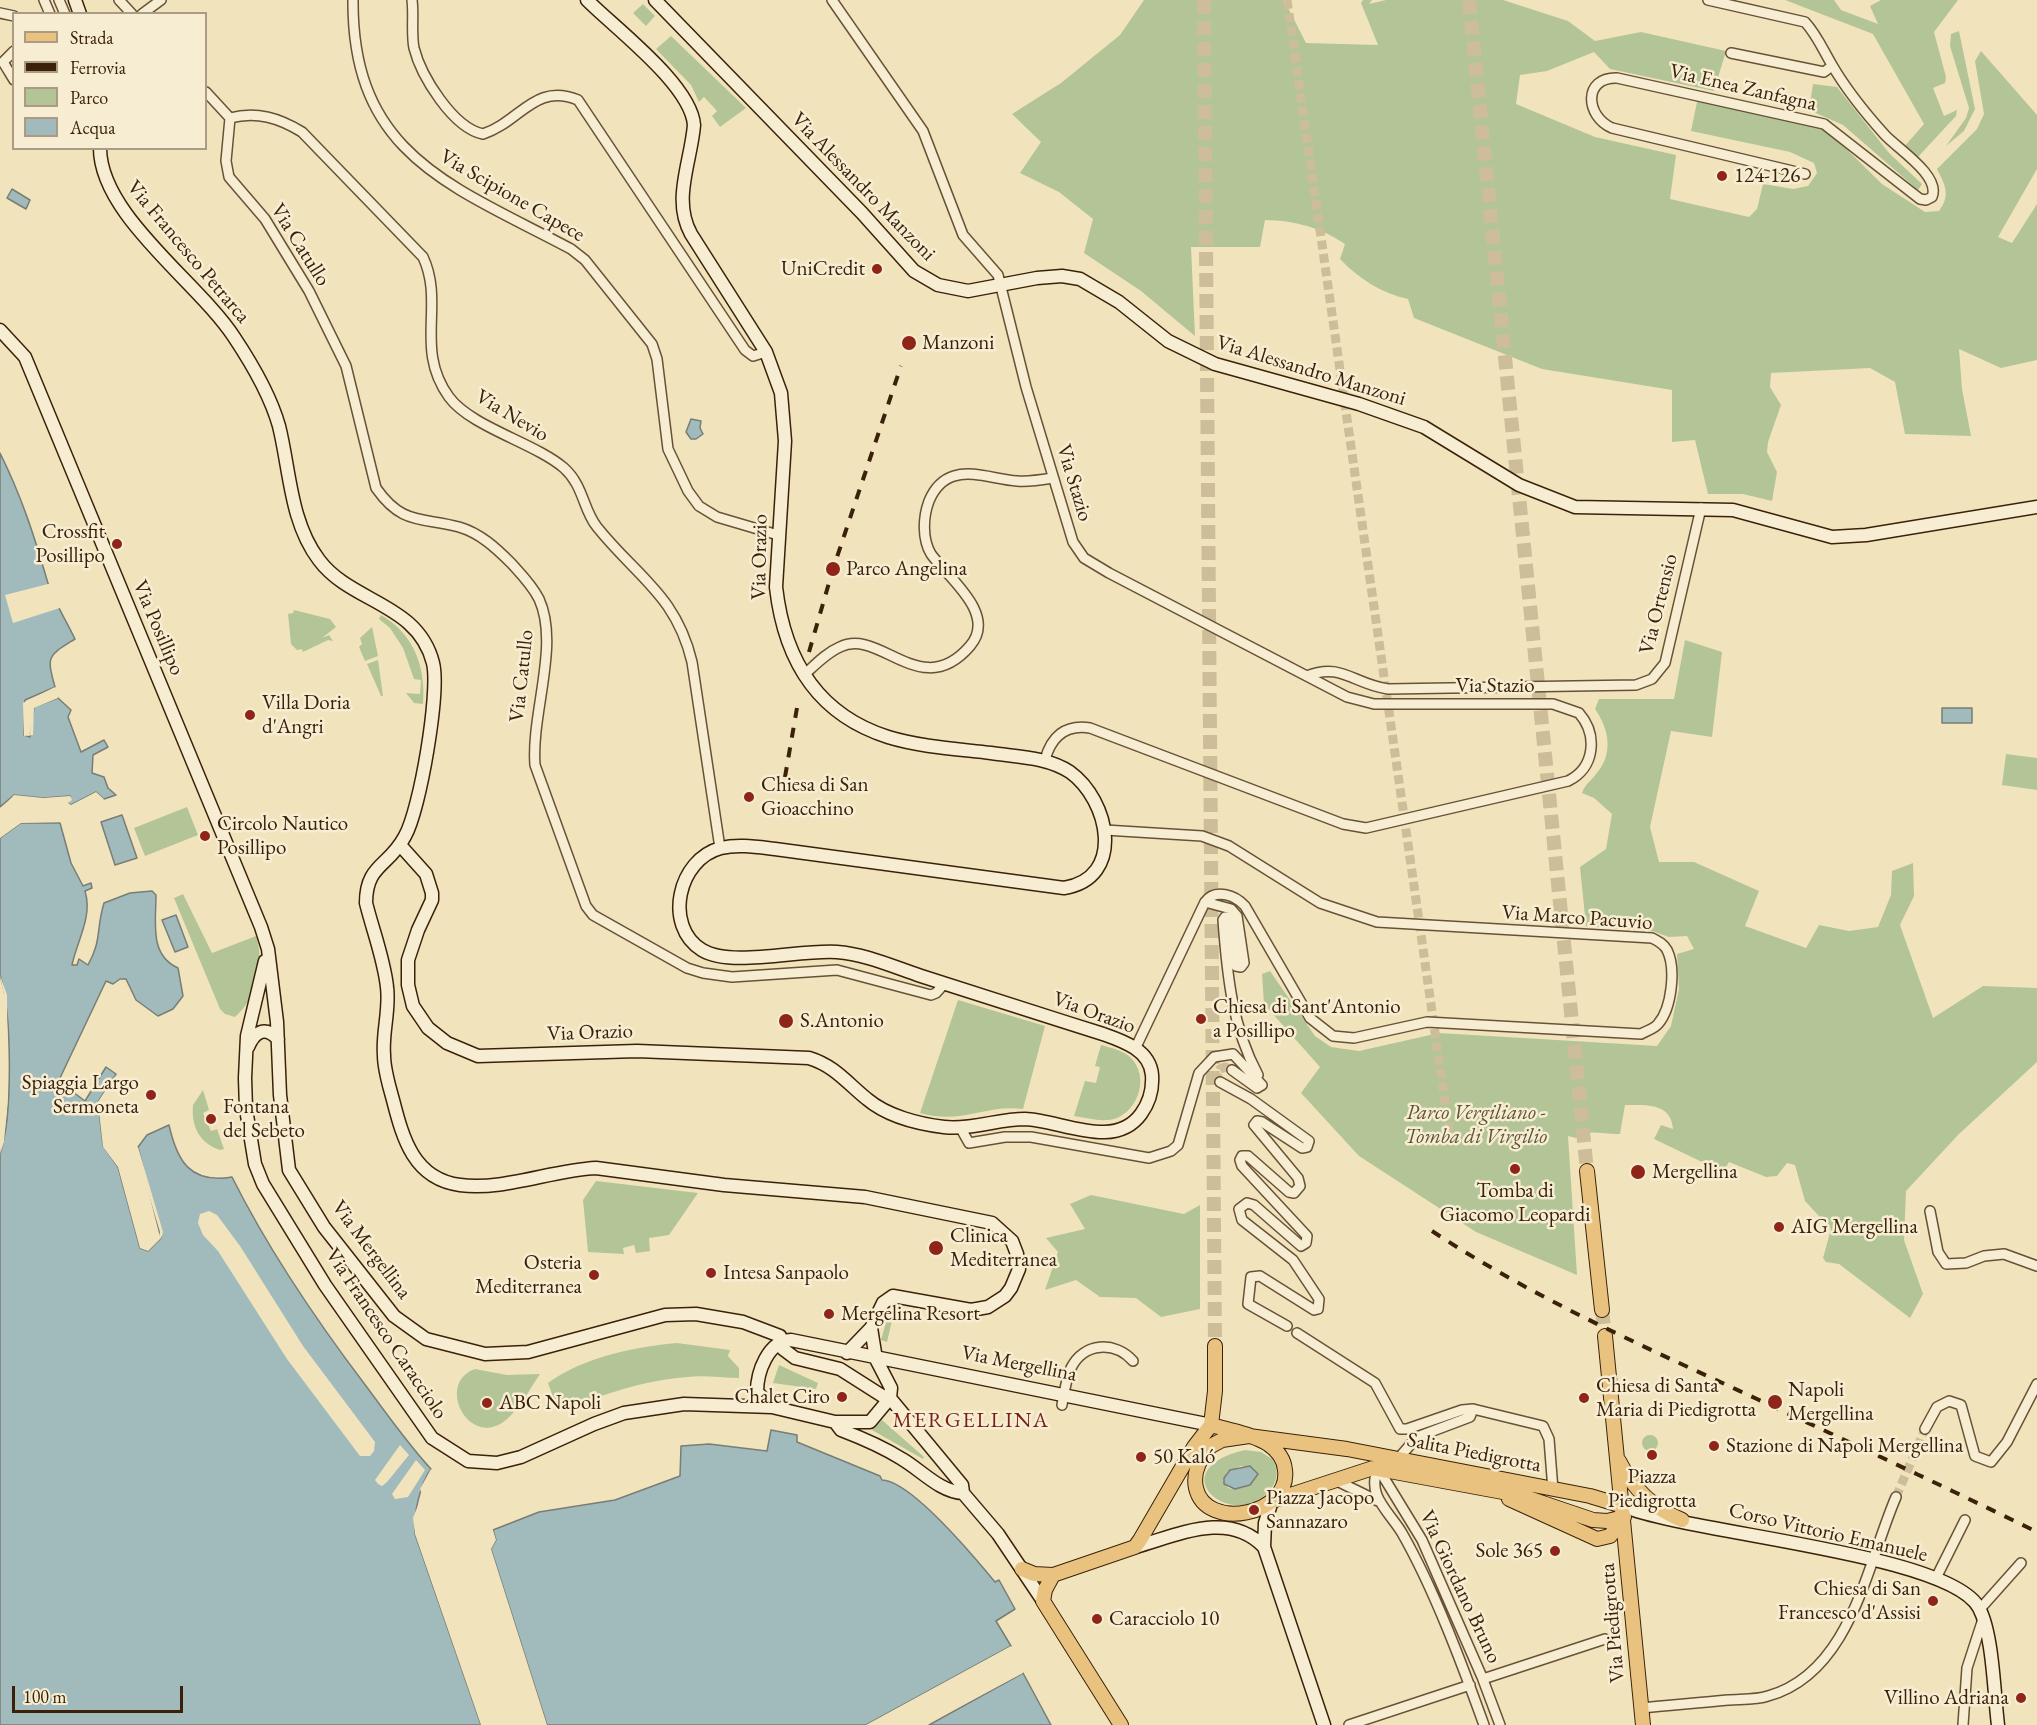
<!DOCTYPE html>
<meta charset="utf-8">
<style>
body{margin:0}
#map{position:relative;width:2037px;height:1725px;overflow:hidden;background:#f1e4bc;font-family:"EB Garamond",serif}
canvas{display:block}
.legend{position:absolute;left:12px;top:12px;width:195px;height:138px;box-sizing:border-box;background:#f6edd3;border:2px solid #ab9b82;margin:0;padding:8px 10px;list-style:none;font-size:18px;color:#3b2109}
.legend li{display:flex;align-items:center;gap:12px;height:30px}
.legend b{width:30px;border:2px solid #ab9b82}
.scale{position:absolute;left:12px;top:1686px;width:171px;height:27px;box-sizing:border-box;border:3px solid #3b2109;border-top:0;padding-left:8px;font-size:18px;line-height:21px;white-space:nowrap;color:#3b2109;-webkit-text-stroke:4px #f6edd3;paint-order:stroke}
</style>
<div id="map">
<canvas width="2037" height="1725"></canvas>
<ul class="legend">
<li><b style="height:8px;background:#e8c27e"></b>Strada</li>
<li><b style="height:8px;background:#3b2109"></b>Ferrovia</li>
<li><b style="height:16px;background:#b3c596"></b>Parco</li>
<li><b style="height:16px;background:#a1bbbd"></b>Acqua</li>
</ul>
<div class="scale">100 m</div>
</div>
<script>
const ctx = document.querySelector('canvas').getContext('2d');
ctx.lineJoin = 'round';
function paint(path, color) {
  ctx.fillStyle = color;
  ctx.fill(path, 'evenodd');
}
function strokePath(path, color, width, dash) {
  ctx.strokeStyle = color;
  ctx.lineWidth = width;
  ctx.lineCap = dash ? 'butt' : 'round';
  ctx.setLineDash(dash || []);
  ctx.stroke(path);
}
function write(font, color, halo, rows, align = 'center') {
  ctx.font = font + ' "EB Garamond",serif';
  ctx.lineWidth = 5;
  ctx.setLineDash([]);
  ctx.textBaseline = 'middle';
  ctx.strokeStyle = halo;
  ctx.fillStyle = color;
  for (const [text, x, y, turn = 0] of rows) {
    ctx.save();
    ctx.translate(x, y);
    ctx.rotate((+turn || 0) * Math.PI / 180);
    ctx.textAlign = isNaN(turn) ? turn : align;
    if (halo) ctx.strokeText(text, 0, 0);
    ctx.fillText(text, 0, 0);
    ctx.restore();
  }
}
const green = new Path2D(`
 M1144,0H1284L1306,43L1378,45L1361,3L1363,0H1372L1369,4L1386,0H1503L1568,21L1595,41L1641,32L1726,51L1714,91L1610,69L1594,52L1547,71L1520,75L1516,104L1595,137L1676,155L1670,199L1749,217L1757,209L1763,184L1793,189L1808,186L1817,173L1814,163L1790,152L1691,131L1698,97L1823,126L1882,184L1925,212L1939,211C1951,195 1945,185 1937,169L1977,129L1984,114L1975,61L1981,51L2037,115V169L1998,237L2012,243L2037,204V360L2001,368L1959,349L1962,389L1971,436L1905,434L1895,382L1870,368L1771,373L1770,387L1781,405L1768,442L1767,452L1777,472L1772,501L1743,494H1708L1695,440L1672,442V390L1542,369L1414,318L1408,299C1381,293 1359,279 1340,259L1345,244C1322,228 1294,220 1265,220L1260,247H1191L1195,336L1141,291L1084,253L1093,219L1059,192L1020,173L1041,142L1012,114L1061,83L1120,35Z
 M1785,0H1834L1841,10L1878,24L1870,6L1881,0H1958L1934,32L1946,77L1945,83L1933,88L1944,116L1957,110L1956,116L1917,158L1904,147L1924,124L1873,34Z
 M643,4L655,16L646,26L633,13Z
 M1959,31L1975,109L1964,131L1946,146L1966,118L1969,108L1950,46L1951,34Z
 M671,36L746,108L720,127L712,116L717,111L704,97L699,102L691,85L656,49Z
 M1813,84L1837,87L1889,153L1922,184L1918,190L1843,125L1809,110Z
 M294,610L330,619L336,627L322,638L329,635L333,641L328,640L303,652L302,649L297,650L291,644L288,614L293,613Z
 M381,615C414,634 426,667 423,704L414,703L406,693L420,694L421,680L414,679L403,648L390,628L379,619Z
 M372,627L378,656L365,661L359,647L362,644L360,638Z
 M1685,640L1722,652L1712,737L1671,731L1650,827L1659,862H1694L1759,891L1745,926L1806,948L1819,925L1849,931L1878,927L1891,895L1892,871L1913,863L1914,896L1900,925L1933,1018L1983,986L2037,988V1062L1958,1135L1906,1191L1904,1240L1923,1294L1910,1318L1839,1264L1826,1262L1823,1258L1831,1229L1805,1201L1795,1165L1787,1163L1777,1176L1766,1177L1729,1162L1723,1172L1654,1139L1661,1125L1673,1129C1671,1102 1645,1105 1625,1105L1620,1134C1605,1135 1587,1128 1576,1138L1568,1136L1577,1275L1476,1232L1359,1156L1301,1093L1320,1067L1264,1004L1262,974L1270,971L1315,1036L1331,1047L1359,1051L1439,1033L1657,1046L1671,1026L1679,989L1677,954L1694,949L1687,936L1669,937L1652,931L1586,926L1580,867L1606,849L1612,814L1594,798L1582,793C1585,784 1591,781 1596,774C1614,754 1609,729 1595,709L1599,699H1674Z
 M378,660L383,696H381L367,664Z
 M2006,754L2037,758V790L2002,785Z
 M187,807L198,835L145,856L134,828Z
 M183,894L212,953L256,936C265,963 257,998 235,1017L225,1014L220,1009L174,898Z
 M958,1000L1045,1026L1023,1109C986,1104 962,1125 920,1113Z
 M1101,1045C1111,1048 1123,1050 1131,1058C1149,1076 1139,1109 1117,1118C1103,1123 1088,1118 1074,1116L1085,1081L1096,1083L1100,1067L1095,1066Z
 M203,1090L209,1110L203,1113L211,1131L217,1129L224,1149L220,1150C199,1143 191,1126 193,1105Z
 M596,1181L698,1193L669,1235L649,1238L650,1251L636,1253L634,1245L623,1248L624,1254L588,1252L583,1200Z
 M1091,1195L1184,1214L1200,1205V1309L1161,1317L1136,1298L1100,1297L1076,1280L1045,1290L1058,1252L1046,1238L1085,1229L1070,1204Z
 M888,1315L893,1316L887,1342L881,1340Z
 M677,1343L730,1350L728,1356L739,1368V1378C722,1378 704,1375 688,1377C642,1380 601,1396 558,1411L548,1383C584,1357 634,1347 677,1343Z
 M779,1365L818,1383L816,1389L773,1383Z
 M475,1369L507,1375L540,1374C529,1390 518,1412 502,1423C467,1445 436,1383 475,1369Z
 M882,1420L924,1457L923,1459L872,1430Z
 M1642 1443a8 8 0 1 1 16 0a8 8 0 1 1-16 0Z
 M1245,1450L1261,1452L1272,1459C1279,1469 1278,1479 1271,1489C1233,1535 1158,1470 1245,1450ZM1241,1466L1254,1468L1231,1489L1227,1487L1224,1478L1227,1472Z`);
const water = new Path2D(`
 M12,189L30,200L26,209L7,198Z
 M691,419L701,421L700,428L703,434L696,439H691L686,432Z
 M0,453C21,495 34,535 47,580C53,600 66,620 75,639C48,656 46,655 55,687L25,700L24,735L30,737L34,707L58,698L71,710L68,717L81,752L104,740L108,747L93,755L92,773L104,777L108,788L116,795L104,799L96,792L71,805L68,803L70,796L43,798L14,795L0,807Z
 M1942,708H1972V723H1942Z
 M122,815L137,858L115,865L101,822Z
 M21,823H60L71,863L83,886L91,883L92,888L85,891C93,916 77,941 72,965H77L79,959L88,965C102,940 96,929 104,903L130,893L152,891L156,895C156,922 149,955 178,968L183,996L173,1009L158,1016L136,1000L126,979H120L113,984L106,981L60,1078L65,1086L85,1101L106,1067L116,1074L98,1102L103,1146L118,1167L140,1248L148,1251L161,1238L138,1147L147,1135L169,1125C177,1161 190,1184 232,1177C269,1251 316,1320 366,1386C387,1414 407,1443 431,1469C420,1484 413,1516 415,1534L481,1725H0V1154C13,1117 12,1012 0,975V838Z
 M176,915L188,947L175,952L162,920Z
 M771,1430L797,1435V1442L880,1476L882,1480C911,1481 976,1559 995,1582L999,1580L1015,1609L996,1621L1011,1646L866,1725H547L491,1549L496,1540L493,1530L539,1512L615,1500L680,1476L681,1446L709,1444L767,1451Z
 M1250,1466L1258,1474L1250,1485L1235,1489L1224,1484V1478L1230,1470Z
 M1023,1673L1051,1725H929Z`);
const pier = new Path2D(`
 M52,583L63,607L13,623L5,595Z
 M55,687L56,690L26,704L27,734H30L31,706L57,695L58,698L34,708L33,735L24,736L23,703Z
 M96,792L104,799L101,801L96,796L73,807L67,806L66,799L43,801L15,798L0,810L14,795L43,798L70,796L72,800L68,803L71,805Z
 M20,820H60L63,822L21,823L0,838V834Z
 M0,975L7,995L8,1096L4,1142L0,1154L5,1096L4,996Z
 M116,1074L101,1103L106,1145L121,1166L143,1246L148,1247L159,1237L160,1232L135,1148L138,1147L163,1232L161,1238L148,1251L140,1248L118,1167L103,1147L98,1102Z
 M209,1211L217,1215L240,1246L303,1346L375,1442L374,1451L370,1456H360L287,1359L218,1251L203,1235L198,1223L200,1214Z
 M400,1445L409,1455L387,1482L382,1486L378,1484L375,1480Z
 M416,1460L425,1470L408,1497L395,1499L392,1494Z
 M431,1469L433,1471L423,1489L425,1495L416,1518L417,1533L484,1725H481L415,1534L413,1518L422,1495L420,1489Z
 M492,1527L496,1540L491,1549L547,1725H544L488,1550L493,1539L490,1530Z
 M1011,1646L1012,1649L907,1708L873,1725H866Z
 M1022,1670L1023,1673L926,1725L927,1722Z`);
const streetTunnel = new Path2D(`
 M1287,0L1451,1144
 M1220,1082L1217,1075L1220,1069L1225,1067L1232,1070
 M1896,1497L1925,1429`);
const primaryTunnel = new Path2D(`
 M1204,0L1215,1346
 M1469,0L1587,1171
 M1602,1310L1605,1336`);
const street = new Path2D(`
 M44,0L50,14
 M59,0L65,14
 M119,0L132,14
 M353,0C352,156 453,186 571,249L585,260L652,344L657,359L668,449L688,491L699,506L717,517L778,535
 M412,0C414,15 411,33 414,48C421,76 453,128 483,134C520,122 535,82 578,100L745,350L753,356L766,352
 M832,0L923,131L963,235L998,275L1026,387L1073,542L1084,558L1109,573L1347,697L1374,704H1553L1579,713C1598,735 1595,768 1568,781L1366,828L1343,824L1090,728C1065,724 1051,737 1045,760
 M1708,0L1805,22C1817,35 1823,50 1832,65C1846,89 1866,114 1885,135C1898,149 1941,176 1932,197L1926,200L1920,199L1824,124L1617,78C1583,77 1585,116 1612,128L1805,174
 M0,13L14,16
 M142,14L161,0
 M14,51L3,62L14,80
 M1731,53L1824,72L1832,66
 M206,92L230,118
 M230,118L226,161L229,177L265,219L309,291L346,366L376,488C402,525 420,517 459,527C480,533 496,548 511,563C521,574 532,585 539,599C560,645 531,713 535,765L586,906L593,915L687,968L703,973L732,977L837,970L931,995L936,993L945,983
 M230,118C257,111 279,118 302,132L423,257C445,304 414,349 449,397C471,427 535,443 564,468C584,486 583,510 597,527C637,577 676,595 692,662L720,848
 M804,675C815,665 826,653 840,647C880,627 921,703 970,646C998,614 947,577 931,554C922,539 923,517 929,501C934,489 941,480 954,476C973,470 997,480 1017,481C1030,482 1041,480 1053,478
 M1307,676C1341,662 1353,684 1388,689L1636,685L1652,679L1665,663L1701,508
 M1105,830L1202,836L1229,846L1320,903L1377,922L1652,938C1658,941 1664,944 1667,950C1676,968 1672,1008 1658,1024C1654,1029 1646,1031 1641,1034L1427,1022L1354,1038L1333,1036L1310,1018L1245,906C1235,895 1215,888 1205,902L1135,1049
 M1205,902L1231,909L1237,916L1244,963L1241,967L1236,966L1232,923L1230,918L1225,917L1223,920C1227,974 1232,1027 1258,1075
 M1232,1070L1257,1088L1262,1085
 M1220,1082L1251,1099L1309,1141L1307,1147L1302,1148L1262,1122L1257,1121L1254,1125L1298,1178L1300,1186L1294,1193L1289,1192L1248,1156H1242L1240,1160L1242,1166L1307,1236L1306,1243L1301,1246L1254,1205L1247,1203L1239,1209L1242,1220L1293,1260L1319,1299L1318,1309L1314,1310L1260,1276L1251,1277L1248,1304L1287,1326
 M960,1127L969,1143L1005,1137H1031L1149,1158L1171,1151L1178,1145L1199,1073L1214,1057L1233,1054L1262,1085
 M1930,1211L1938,1252L1946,1264L1966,1263L1984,1256L2004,1254L2037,1266
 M1297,1333L1375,1383L1400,1429H1407L1462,1410L1473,1409
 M1062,1405C1064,1393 1066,1379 1071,1368C1084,1342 1115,1341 1133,1361
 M1925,1429L1937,1407L1949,1401L1961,1405L1975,1456L1991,1462L2007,1442L2037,1384
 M1398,1459L1417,1437L1470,1417L1473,1409L1543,1426L1549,1439L1553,1490
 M1378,1468L1422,1540L1482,1677L1500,1725
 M1378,1468C1366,1496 1389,1511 1402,1533C1434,1589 1462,1664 1484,1725
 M1335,1480L1378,1501
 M1936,1578L1965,1520
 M1980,1609L2021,1563
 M1483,1679L1605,1639
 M1641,1708C1670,1705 1699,1703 1728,1700C1741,1699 1756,1700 1768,1696C1851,1673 1867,1564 1896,1497
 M1349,1725L1470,1685
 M1963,1725L1967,1668L1983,1619`);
const secondary = new Path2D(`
 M75,0L80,14
 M655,0L862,213L914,271L938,285L968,291L1037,278L1062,276L1080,279L1119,302L1168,341L1215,364L1359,404L1424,427L1519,485L1575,507L1733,510L1832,537L1866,535L2037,507
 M100,148C100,215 198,282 234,337C252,364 270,394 279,426C290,470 290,522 319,560C351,603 418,603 433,663C440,692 420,810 405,836C389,867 366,864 366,903C373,931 384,959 387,987C390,1010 382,1033 384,1055C384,1070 389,1085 393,1100C403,1139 414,1179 460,1185C503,1191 552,1170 596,1168L724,1185L865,1197L992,1223L1012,1241L1017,1254L1019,1269L1011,1288L1005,1296L988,1307L971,1310L893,1296L883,1303L871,1328L847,1353
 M0,330L25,357L261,927L268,949L277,1022L280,1095L289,1170L324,1227L394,1316L426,1339L485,1354L528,1352L665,1315L696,1314L743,1322L780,1336L783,1349L795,1358L840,1369L884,1397L890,1398L870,1422H835
 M400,845L426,874L432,893V900L418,930L408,960V985L413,1006L428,1028L447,1043L478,1056L637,1051L809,1058C835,1066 847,1083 867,1099C887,1116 919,1124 944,1127C971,1130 998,1119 1025,1119C1061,1120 1114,1151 1141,1114C1149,1103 1153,1089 1152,1075C1150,1050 1123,1041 1103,1034C1042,1015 981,995 921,976C894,967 865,954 837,952C801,949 732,968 702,950C663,926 678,859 721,848C738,844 757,847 775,849L1064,888C1126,878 1109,800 1070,772C1047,757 1018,757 991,753C957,749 921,747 888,737C816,714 784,658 776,587L785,441L781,393L766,352L691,234C672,200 691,162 694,125C691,85 616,29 587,0
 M265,961L247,1036L245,1078L246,1109L255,1164L263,1184L325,1285L432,1438L468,1461L497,1463L521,1457L594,1424L624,1413L684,1404L772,1407L835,1422L841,1430C862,1438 883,1447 902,1459C921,1470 940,1492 963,1493
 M248,1047C255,1031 265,1026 278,1039
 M871,1328L876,1359L891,1388L890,1398L962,1485L963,1493L998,1534L1043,1601
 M772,1407L757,1392C757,1372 768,1341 791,1340L1211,1425
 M1272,1501L1265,1523L1264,1547L1324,1725
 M1623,1506C1689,1534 1950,1553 1979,1608C1993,1634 1994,1694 1998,1725
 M1135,1547C1176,1536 1228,1509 1264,1547`);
const primary = new Path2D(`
 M1587,1171L1602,1310
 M1605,1336L1643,1725
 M1208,1450C1199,1460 1193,1474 1196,1488C1206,1532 1291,1515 1285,1470C1284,1459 1277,1450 1268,1444C1252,1434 1229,1430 1211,1425
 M1187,1459L1222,1440L1249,1436L1347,1449L1590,1496L1623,1506
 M1619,1461C1633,1489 1653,1508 1682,1520
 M1509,1499L1597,1539L1610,1536L1624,1517
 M1272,1501L1373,1468L1519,1495L1593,1520L1607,1521L1624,1517
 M1022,1569L1034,1574L1053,1575
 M1121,1725L1043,1601L1045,1590L1053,1575L1135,1547L1140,1540L1194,1447L1211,1425L1215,1391V1346`);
const rail = new Path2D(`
 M809,652L833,569L901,366
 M785,777L798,702
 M1432,1231C1526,1293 1627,1339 1729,1386C1832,1434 1935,1482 2037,1532`);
const markers = [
 [1722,176,6,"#8f2418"],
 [877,269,6,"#8f2418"],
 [909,343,8,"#8f2418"],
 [117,544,6,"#8f2418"],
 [833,569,8,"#8f2418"],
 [250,715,6,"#8f2418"],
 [749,797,6,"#8f2418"],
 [205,836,6,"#8f2418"],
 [1201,1019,6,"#8f2418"],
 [786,1021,8,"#8f2418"],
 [151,1095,6,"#8f2418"],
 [211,1119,6,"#8f2418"],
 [1515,1169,6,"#8f2418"],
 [1638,1172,8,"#8f2418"],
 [1779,1227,6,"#8f2418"],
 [936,1248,8,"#8f2418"],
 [711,1273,6,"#8f2418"],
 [594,1275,6,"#8f2418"],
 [829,1314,6,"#8f2418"],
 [842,1397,6,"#8f2418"],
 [1584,1398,6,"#8f2418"],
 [1775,1402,8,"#8f2418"],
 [487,1403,6,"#8f2418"],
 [1714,1446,6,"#8f2418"],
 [1652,1455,6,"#8f2418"],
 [1141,1457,6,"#8f2418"],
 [1254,1510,6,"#8f2418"],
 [1555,1551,6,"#8f2418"],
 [1933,1601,6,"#8f2418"],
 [1097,1619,6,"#8f2418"],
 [2021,1698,6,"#8f2418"]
];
const streetNames = [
 ["Via Enea Zanfagna",1743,88,13],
 ["Via Alessandro Manzoni",863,187,46],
 ["Via Scipione Capece",512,196,30],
 ["Via Catullo",300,245,58],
 ["Via Francesco Petrarca",188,252,50],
 ["Via Alessandro Manzoni",1311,371,17],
 ["Via Nevio",512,416,31],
 ["Via Stazio",1074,483,73],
 ["Via Orazio",760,557,-89],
 ["Via Ortensio",1659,604,-76],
 ["Via Posillipo",158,628,67],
 ["Via Catullo",522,676,-84],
 ["Via Stazio",1495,686],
 ["Via Marco Pacuvio",1577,918,4],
 ["Via Orazio",1094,1013,20],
 ["Via Orazio",590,1033,-2],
 ["Via Mergellina",371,1250,53],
 ["Via Francesco Caracciolo",386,1334,56],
 ["Via Mergellina",1019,1364,11],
 ["Salita Piedigrotta",1474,1453,11],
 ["Corso Vittorio Emanuele",1828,1533,13],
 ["Via Giordano Bruno",1460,1587,65],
 ["Via Piedigrotta",1613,1623,-95]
];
const poiNames = [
 ["124-126",1734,176],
 ["UniCredit",865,269,"right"],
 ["Manzoni",922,343],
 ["Crossfit",105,532,"right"],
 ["Posillipo",105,556,"right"],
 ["Parco Angelina",846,569],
 ["Villa Doria",262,703],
 ["d'Angri",262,727],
 ["Chiesa di San",761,785],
 ["Gioacchino",761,809],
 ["Circolo Nautico",217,824],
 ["Posillipo",217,848],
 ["Chiesa di Sant'Antonio",1213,1007],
 ["a Posillipo",1213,1031],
 ["S.Antonio",800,1021],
 ["Spiaggia Largo",139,1083,"right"],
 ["Sermoneta",139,1107,"right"],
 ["Fontana",223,1107],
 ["del Sebeto",223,1131],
 ["Mergellina",1652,1172],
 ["Tomba di",1515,1191,"center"],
 ["Giacomo Leopardi",1515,1215,"center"],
 ["AIG Mergellina",1791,1227],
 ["Clinica",950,1236],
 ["Mediterranea",950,1260],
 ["Osteria",582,1263,"right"],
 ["Mediterranea",582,1287,"right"],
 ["Intesa Sanpaolo",723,1273],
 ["Mergelina Resort",841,1314],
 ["Chiesa di Santa",1596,1386],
 ["Maria di Piedigrotta",1596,1410],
 ["Napoli",1788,1390],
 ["Mergellina",1788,1414],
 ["Chalet Ciro",830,1397,"right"],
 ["ABC Napoli",499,1403],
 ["Stazione di Napoli Mergellina",1726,1446],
 ["50 Kaló",1153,1457],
 ["Piazza",1652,1477,"center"],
 ["Piedigrotta",1652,1501,"center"],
 ["Piazza Jacopo",1266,1498],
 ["Sannazaro",1266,1522],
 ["Sole 365",1543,1551,"right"],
 ["Chiesa di San",1921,1589,"right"],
 ["Francesco d'Assisi",1921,1613,"right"],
 ["Caracciolo 10",1109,1619],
 ["Villino Adriana",2009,1698,"right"]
];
const parkNames = [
 ["Parco Vergiliano -",1476,1113],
 ["Tomba di Virgilio",1476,1137]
];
const neighbourhoodNames = [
 ["MERGELLINA",971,1421]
];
paint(green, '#b3c596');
paint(water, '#a1bbbd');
strokePath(water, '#787d75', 1.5);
paint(pier, '#f1e4bc');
strokePath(streetTunnel, '#cdbd98', 9, [9, 4.5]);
strokePath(primaryTunnel, '#cdbd98', 14, [14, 7]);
strokePath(street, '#685236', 12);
strokePath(secondary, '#3b2109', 15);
strokePath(primary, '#3b2109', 16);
strokePath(street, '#f6edd3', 9);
strokePath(secondary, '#f6edd3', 12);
strokePath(primary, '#e8c27e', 14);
strokePath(rail, '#3b2109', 4, [10, 10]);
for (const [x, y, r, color] of markers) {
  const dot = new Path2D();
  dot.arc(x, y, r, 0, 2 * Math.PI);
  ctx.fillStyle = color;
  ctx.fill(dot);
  strokePath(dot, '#f6edd3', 2);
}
write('21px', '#3b2109', '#f6edd3', streetNames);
write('21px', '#3b2109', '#f6edd3', poiNames, 'left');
write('italic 21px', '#5f5233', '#f6edd3', parkNames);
ctx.letterSpacing = '1.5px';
write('22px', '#7a1f14', '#f6edd3', neighbourhoodNames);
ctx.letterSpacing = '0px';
</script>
